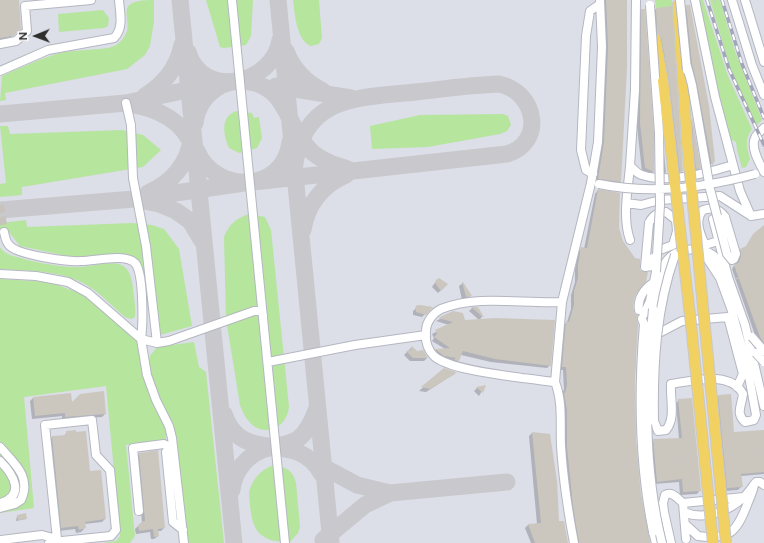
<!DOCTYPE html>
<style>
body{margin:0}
#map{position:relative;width:764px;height:543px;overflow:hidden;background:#efe9e1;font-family:Figtree,sans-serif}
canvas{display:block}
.north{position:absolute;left:16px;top:16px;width:40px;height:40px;-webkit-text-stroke:3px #fff;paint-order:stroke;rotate:269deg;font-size:11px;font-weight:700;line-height:16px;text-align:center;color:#2e2e2e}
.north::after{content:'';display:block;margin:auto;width:14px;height:18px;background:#2e2e2e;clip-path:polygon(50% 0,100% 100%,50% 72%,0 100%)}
</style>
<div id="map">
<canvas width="764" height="543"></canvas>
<div class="north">N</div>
</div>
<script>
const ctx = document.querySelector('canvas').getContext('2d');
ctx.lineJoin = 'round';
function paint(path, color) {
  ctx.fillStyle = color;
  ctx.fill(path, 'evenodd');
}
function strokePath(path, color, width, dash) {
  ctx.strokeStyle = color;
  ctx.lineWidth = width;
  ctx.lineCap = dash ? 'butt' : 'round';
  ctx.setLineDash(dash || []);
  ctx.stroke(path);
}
const airport = new Path2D(`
 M0,0H764V543H0Z`);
const green = new Path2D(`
 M154,0V21L150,46L145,55L127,69L5,93L6,100L0,101L2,76C18,69 35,61 53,55C66,50 82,51 95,49C104,49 115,48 121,41C141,22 105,0 154,0Z
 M206,0H253L251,36L246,45L224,48L220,47Z
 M293,0H319L322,38L319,44L311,46C296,40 295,14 293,0Z
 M655,0H672L677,57L663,58Z
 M698,0H703L728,76L752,129C744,140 747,147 750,159L746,167L742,168L737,150L736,142L730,139L711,65Z
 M710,0H720L735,51L762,120L756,126L730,67Z
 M103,10L109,18L108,26L104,28L59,32L58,14Z
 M237,111L252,113L254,118L259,117L262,138L257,148L239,153L229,148C223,134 220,116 237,111Z
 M503,114L508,116L511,125L507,131L500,134L428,147L372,149L370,126L420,115Z
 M0,126H8L10,134L122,130L143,135L161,150L143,167L22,187V195L0,197V184L6,183Z
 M248,214L265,217L271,230L289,407C287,423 274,435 257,428C249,424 243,414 240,405L226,319L224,237C229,224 236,219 248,214Z
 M26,220L27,227L133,223L152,225L164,229L179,249L192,326L160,335L156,303L142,304L139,272L132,260L81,259L20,246L9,232L0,233V223Z
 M0,247C5,255 13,256 21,258C33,262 65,268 78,267C105,266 130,251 133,289C134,298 136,308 135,317L131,319L125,317C114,308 104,297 93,289C67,270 30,271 0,269Z
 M0,279L49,282L82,294L136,339L147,384L155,409L166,425V440L126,445L135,536L130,543H102L116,541L120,536L106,386L24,397L34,508L0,513Z
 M194,342L199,367L206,372L224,543H184L172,438L147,375L150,356L157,347Z
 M273,465C286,467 293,470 296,483L300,527L298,533L290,542C252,543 251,522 249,492C253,478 260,471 273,465Z`);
const shadow = new Path2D(`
 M0,0H18L17,32L9,39L0,41Z
 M602,0H626L620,182L616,185L596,182L601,146Z
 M686,6L714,161L708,167L689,67L683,9Z
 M671,8L682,171L677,175L655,36L653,12L656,9Z
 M642,10L652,133L653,172L650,175L642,172L637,126L639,14Z
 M691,118L700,168L693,172L689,120Z
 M664,155L666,172L663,175L662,158Z
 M598,190L618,228L634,296L632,305L637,325L634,406L638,481L650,543H575L564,460L561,397L564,389L563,370H559L563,326L567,322L571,309V295L575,282V269L578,252L582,249H584L595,194Z
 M764,227V350L757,341L732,269L738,260L737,253L745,248Z
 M436,281L447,284L438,293L432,287Z
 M463,283L470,296L467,299L462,300L459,286Z
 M416,308H431L422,317L413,315V311Z
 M472,308H477L482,317L479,320L469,311Z
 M454,312L465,321L550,365L547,368L491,362L461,355L455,364L452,363L454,361L440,359L433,353L436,350L445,349L432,341L434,338L432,334L449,325L436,321Z
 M412,347L416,352L427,358L424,361H410L404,355Z
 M444,369L454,374L426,392L419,391Z
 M485,386L479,396L474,391L477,388Z
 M719,396L733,434L764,431V474L741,476L742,486L738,490L724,491L715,399Z
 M33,398L71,404L105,414L102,417L62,420V416L32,419L30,401Z
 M704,398L713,489L711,491L702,401Z
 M679,400L700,490L697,494L680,495L679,482L654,484L651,443L654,440L679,439L676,403Z
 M67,432L89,472L100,471L105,519L102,522L84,524V529L81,532L76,533L75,529L59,531L49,440L52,437L64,436Z
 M532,433L549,435L558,522L567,543H531L525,528L528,525L537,524L529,436Z
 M139,454L164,528L161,531H157L158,536L154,539H151L150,532L136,534L135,529L142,522L136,457Z
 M17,516L26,519L16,521Z`);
const taxiway = new Path2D(`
 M180,0L234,543
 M278,0L331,543
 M286,51C293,69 305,82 323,91
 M188,52C202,100 273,85 280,40
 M276,86L351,98
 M145,96C165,83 177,68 182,45
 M130,104C157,108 184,121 193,148
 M0,114L126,103L201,87
 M195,123C197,106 206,94 220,86C230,81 239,80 250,82C288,89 286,126 310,150C321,161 335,165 348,169
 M197,151C216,195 284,193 290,142
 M148,193C171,183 189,164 191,138
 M134,199L244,183L507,154C545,143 537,92 499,84C471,85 443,89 416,92C356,98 304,95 294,169
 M0,210L134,199L159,204L176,211L190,221L202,241
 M303,230C307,205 322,185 346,175
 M224,414C242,467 296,428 321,473
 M316,463L357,485L390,493L507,482
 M232,490C234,471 247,455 265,449C276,446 288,445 298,439C308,432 313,419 317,408
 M323,540L365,505L390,493`);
const building = new Path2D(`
 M0,0H19L21,29L13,36L0,38Z
 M606,0H627V68L621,182L598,179L604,142L608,47Z
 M686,5H690L709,106L715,161L712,166L697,84L692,64Z
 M672,6L683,171L680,172L669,80L661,37L657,32L656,8Z
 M641,9H645L654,133V172L645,168L640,123Z
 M692,116L701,168L696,169L693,142Z
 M598,189L620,193L619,228L623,241L635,258L640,259V270L648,272L646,282L635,296L633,306L634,313L638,315L637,319L638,325L635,374L636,440L641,495L650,543H579L573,506L567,447V410L564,393H565L567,385L566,367H562L566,321L569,322L574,305V291L578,278V265L581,247L587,248Z
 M764,225V343L760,337L734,265L739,262L741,256L740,249L746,246L753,234Z
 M439,278L448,284L441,291L435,283L436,280Z
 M462,282H463L472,296L466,297Z
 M417,305H420L433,307L426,315L416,312L415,308Z
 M471,307H478L484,317H483Z
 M453,311L463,313L465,320L496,318L555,320L551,366L495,359L463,351L459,361L454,360L456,358L444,356L435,349L450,348L434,337L437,334L435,330L453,322L438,318Z
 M412,346L417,351L423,350L428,358H413L406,351L411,350Z
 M444,368L456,372L455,374L430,389L421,387Z
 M486,385L483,393L476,387Z
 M104,391L106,414L65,417V413L35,416L33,397L71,393L72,402L80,394Z
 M731,394L734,432L764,430V472L741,474L743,487L727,488L718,395Z
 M692,398L701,491L683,492L682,479L657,482L653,439L682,438L678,399Z
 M76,430V432L86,431L90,471L101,470L106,519L85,522L86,528L79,530L78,526L61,528L52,436L66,435V431Z
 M532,432L550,434L557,481L559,521H564L568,543H535L528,524L541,523Z
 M158,450L165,528L158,529L159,536L154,537L153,529L139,531L138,525L141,524V522L145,521L139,453Z
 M26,513L27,519L18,520L17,515Z`);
const minorTunnel = new Path2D(`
 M0,205L4,232`);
const path = new Path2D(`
 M714,0L716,5
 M736,279L739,278
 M727,456L764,453
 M657,463L696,459
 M619,467L636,465`);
const minor = new Path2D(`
 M232,0L285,543
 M636,0L635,90L630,166C634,169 637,174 642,175C669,184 707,173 733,165
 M695,0L715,97L740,191L751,216
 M732,0L752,65L764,95
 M745,0L764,62
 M0,44L16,41L27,31L25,6L91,0
 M0,71L48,50L114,38C124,28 120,13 119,0
 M126,103L131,125L133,178L146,246L157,343
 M764,128C761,131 756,134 755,138C750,148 760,164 764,172
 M630,166C628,190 622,217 630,240
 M593,174L586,170L581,150L586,36L590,11L600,4
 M627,203L641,205L660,200L720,196L751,216L764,214
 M713,219L728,277L745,325L764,406
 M649,223C653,215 657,213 666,212L676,220L677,231L673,245L660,250
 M4,232C5,237 6,243 10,246C19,255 68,262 81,261C95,261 125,253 135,263C144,273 143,325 141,339L157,343L169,341L254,311H261L263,315
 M715,242L705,245C700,234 694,220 703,210C713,207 719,209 725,217
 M0,274L36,276L68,282L88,293L141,339L147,375L156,400L169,426L172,438L184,543
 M653,309C657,295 657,277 664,265C673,248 698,245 713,255C718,259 723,268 726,273
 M639,310C637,299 644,289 653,283
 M642,319L650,301L656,272
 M661,332L682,321L728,317L743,374L737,387
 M268,362L355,345L426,335
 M555,382C544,381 533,379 522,378C501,375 448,369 434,356C427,349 425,340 426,331C426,322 433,313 441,309C478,294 522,304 562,302
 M654,421L658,431L666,430C676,418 670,399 671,384C692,381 730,370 743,394C742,405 735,413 745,422L754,420L756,415L747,365L731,308L720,278L703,252
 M172,444L166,452L173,522L183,530
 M0,447C14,463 32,477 21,500L15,504L0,508
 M0,461C13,474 26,495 1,503
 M683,503L744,497
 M139,511L133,448L164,444L170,447
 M684,512C704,521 729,511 744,497C749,492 752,487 756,482H760L764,485
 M685,524L698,536C729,540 736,533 747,505C749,499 753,492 754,485
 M653,532L656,543
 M1,540L42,535L57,539L45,425L92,420L96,455L110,470L116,530L111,536L62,541L57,539L49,543
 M574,543C568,511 563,478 561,446C560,424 563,402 555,382L562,302L591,183L598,142L602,47L600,0
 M671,543L664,512L663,503L665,495C672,491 677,498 683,503L686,539`);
const major = new Path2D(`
 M678,5L687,143
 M655,38L663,81`);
const rail = new Path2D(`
 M707,0L729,69L764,145
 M722,0L742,64L764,118`);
const minorBridge = new Path2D(`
 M680,0L687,70
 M650,5L659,133L660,205L656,272
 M687,66L692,85L710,189L727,254L732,260L734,259L736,254L725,217
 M599,184C652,195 704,188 755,174
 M649,223L645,267L652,266L653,258
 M653,309C645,388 643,466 662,543
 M642,319L644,324C638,394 639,463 653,532
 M752,337L764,351
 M756,353L764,362
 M654,421C653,365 656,308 675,255`);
const majorBridge = new Path2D(`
 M663,81L691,324L713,543
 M687,143L726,543`);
paint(airport, '#dcdee8');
paint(green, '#b6e59e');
paint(shadow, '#0003');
strokePath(taxiway, '#c9c8cc', 17);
paint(building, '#cbc7bf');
strokePath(minorTunnel, '#c8c4bd', 8, [8, 4]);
strokePath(minor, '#b4b7c1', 10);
strokePath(major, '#c9c9c9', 12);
strokePath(path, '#c9c9c9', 1, [3, 2]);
strokePath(minor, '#fff', 8);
strokePath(major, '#f2d163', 10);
strokePath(rail, '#a3a6b8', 3.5);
strokePath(rail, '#fff', 2, [6]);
strokePath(minorBridge, '#b4b7c1', 10, []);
strokePath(majorBridge, '#c9c9c9', 12, []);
strokePath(minorBridge, '#fff', 8);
strokePath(majorBridge, '#f2d163', 10);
</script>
